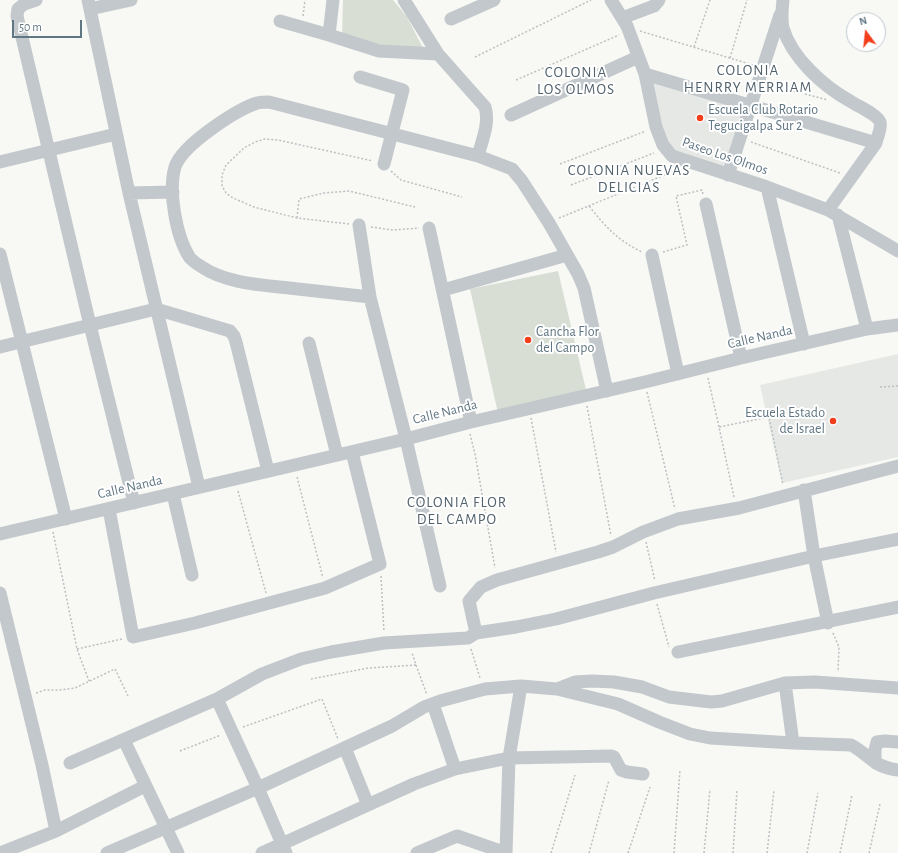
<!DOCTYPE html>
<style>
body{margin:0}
#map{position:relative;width:898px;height:853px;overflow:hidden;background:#f8f8f5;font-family:"Alegreya Sans",sans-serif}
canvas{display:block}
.north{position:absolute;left:846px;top:12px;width:40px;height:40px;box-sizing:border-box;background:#fff;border:1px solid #bfc8cd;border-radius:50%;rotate:345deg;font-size:11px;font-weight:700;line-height:16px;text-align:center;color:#607683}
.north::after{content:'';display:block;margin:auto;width:14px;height:18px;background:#f23e1b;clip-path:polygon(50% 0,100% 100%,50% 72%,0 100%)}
.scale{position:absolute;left:12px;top:20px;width:70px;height:18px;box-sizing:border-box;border:2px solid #607683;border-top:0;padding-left:5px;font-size:12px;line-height:14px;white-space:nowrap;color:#607683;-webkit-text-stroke:3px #fff;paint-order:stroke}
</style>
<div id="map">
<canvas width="898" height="853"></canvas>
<div class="north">N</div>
<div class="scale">50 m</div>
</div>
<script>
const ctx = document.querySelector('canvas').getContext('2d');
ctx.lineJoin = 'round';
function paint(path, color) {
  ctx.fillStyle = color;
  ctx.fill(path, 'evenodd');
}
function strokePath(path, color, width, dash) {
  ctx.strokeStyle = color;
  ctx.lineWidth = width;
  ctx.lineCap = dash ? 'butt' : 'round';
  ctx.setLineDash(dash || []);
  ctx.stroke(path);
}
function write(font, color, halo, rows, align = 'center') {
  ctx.font = font + ' "Alegreya Sans",sans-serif';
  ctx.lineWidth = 4;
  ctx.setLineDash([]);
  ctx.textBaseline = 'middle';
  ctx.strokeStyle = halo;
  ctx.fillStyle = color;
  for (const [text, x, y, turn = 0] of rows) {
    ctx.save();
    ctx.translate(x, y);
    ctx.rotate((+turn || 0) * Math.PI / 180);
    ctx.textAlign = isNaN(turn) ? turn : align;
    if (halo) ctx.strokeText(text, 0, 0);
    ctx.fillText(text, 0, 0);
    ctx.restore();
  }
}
const built = new Path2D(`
 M650,79L746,107L725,171L674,152L666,141Z
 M898,354V457L782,483L760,385Z`);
const green = new Path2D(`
 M343,0H393L407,17L424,50H382L342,38Z
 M558,271L586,390L498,413L470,289Z`);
const path = new Path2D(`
 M303,16L305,0
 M640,31L753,65
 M694,47L710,0
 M475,57L591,0
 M730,58L747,0
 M516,80L619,35
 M770,85L828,100
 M751,142L840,173
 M560,164L646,131
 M391,171L401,180L462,197
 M571,185L654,153
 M589,206C606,227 617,240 642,252
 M297,218L299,199L324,193L349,191L415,207
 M559,218L677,170
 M349,224L297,218L254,207L233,198L226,193L222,186V175L226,165L244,148L255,142L265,139L278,140L373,161
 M371,227L393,230L419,228
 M663,252L687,245L676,196L702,190L703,194
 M708,378L719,427
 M880,387L898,386
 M647,392L675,509
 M587,406L611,536
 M531,418L556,552
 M470,434L475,454L495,568
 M297,477L323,578
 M238,491L266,593
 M734,497L719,427L769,417L783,485
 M53,532L77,649L89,681
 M646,542L655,581
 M381,576L384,632
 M657,604L669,647
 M833,633L839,647L838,672
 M77,649L122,639
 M471,649L480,678
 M416,665L427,695
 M311,679L368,668L416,665L412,653
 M36,693L45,690H60L75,688L115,669L128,696
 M243,727L322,699L338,739
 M180,751L221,735
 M551,853L575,775
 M589,853L609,780
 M628,853L650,787
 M674,853L680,770
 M704,853L710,789
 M733,853L737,790
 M767,853L774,790
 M807,853L818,793
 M840,853L852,795
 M869,853L880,804`);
const minor = new Path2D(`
 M36,0L24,4L18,9L17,16L90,325L134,503
 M88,0L129,193L199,487
 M404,0L438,54L485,107C490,123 482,140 478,156
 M611,0L627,26L645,74L656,127L663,145L672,156L767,187L828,210L898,251
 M90,9L131,0
 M622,18L654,6L659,0
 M451,19L494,0
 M280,21L329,35L379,51L438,54
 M329,35L333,0
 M645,74L876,143C877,137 882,128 880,122C877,114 857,106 850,101C823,86 792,58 783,28C781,19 782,9 783,0
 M360,77L403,90L384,164
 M511,115L638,57
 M0,162L116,134
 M728,175L780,15
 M767,187L804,344
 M129,193L173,192
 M706,204L741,358
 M828,210L876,143
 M838,215L867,329
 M359,225L370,297L406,439L440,586
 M429,228L471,422
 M0,254L66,519
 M652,255L678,374
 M443,290L567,255
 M370,297C343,294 316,291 289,288C262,285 225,283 202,267C198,265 193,261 190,258C176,237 168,191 175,167C182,145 236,110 257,103C261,102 265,102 269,102L478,156L512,169L522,181L549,223L578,274L584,288L607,391
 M309,343L337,455
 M0,347L156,309L230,331L234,336L236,342L268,471
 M804,490L814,556L828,623
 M173,494L192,575
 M109,509L133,637L195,623L325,588L380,564L352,452
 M0,534L406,439L471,422L649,381L741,358L867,329L898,325
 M0,593L42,765L56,831
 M476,633L469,601L481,587L497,580L598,552L613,547L643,532L678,519L739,508L898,466
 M678,652L898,607
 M785,683L793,743
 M557,689L575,682L592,681L614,682L642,687L669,697L711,702L722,701L785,683L815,682L898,688
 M217,699L258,788L286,853
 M433,704L455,769
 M124,740L178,853
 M345,748L368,805
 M875,762V750L877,742L885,741L898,742
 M70,763L217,699L262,674L301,659L331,652L384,643L468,638L476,633L516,627L556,619L654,593L814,556L898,539
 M0,853L56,831L145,786
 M107,853L258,788L392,726L424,707L440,701L485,689L521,686L557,689L618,704L659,722L690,734L710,738L793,743L851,745C861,750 867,757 876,763C883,767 890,769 898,770
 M262,853L414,784L455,769L509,758L611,756L614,757L621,770L627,772L643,774
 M417,853L457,836L506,853
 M506,853L509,758L521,686`);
const markers = [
 [700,118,4,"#f23e1b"],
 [528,340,4,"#f23e1b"],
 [833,421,4,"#f23e1b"]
];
const poiNames = [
 ["Escuela Club Rotario",708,110],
 ["Tegucigalpa Sur 2",708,126],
 ["Cancha Flor",536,332],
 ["del Campo",536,348],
 ["Escuela Estado",825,413,"right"],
 ["de Israel",825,429,"right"]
];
const streetNames = [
 ["Paseo Los Olmos",725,156,19],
 ["Calle Nanda",760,337,-13],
 ["Calle Nanda",445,412,-14],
 ["Calle Nanda",130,487,-13]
];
const neighbourhoodNames = [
 ["COLONIA",748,70],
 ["HENRRY MERRIAM",748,87],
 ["COLONIA",576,72],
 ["LOS OLMOS",576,89],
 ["COLONIA NUEVAS",629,170],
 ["DELICIAS",629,187],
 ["COLONIA FLOR",457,502],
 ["DEL CAMPO",457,519]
];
paint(built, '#e6e8e6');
paint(green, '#d8ded4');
strokePath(path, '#bcc0c2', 1.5, [2, 2]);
strokePath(minor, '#c2c8cb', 13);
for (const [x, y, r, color] of markers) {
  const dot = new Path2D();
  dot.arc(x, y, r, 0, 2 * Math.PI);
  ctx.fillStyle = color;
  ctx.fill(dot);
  strokePath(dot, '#fff', 1.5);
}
write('14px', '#607683', '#fff', poiNames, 'left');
write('14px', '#607683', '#fff', streetNames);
ctx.letterSpacing = '1px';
write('15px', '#53636d', '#fff', neighbourhoodNames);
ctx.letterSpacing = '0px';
</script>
